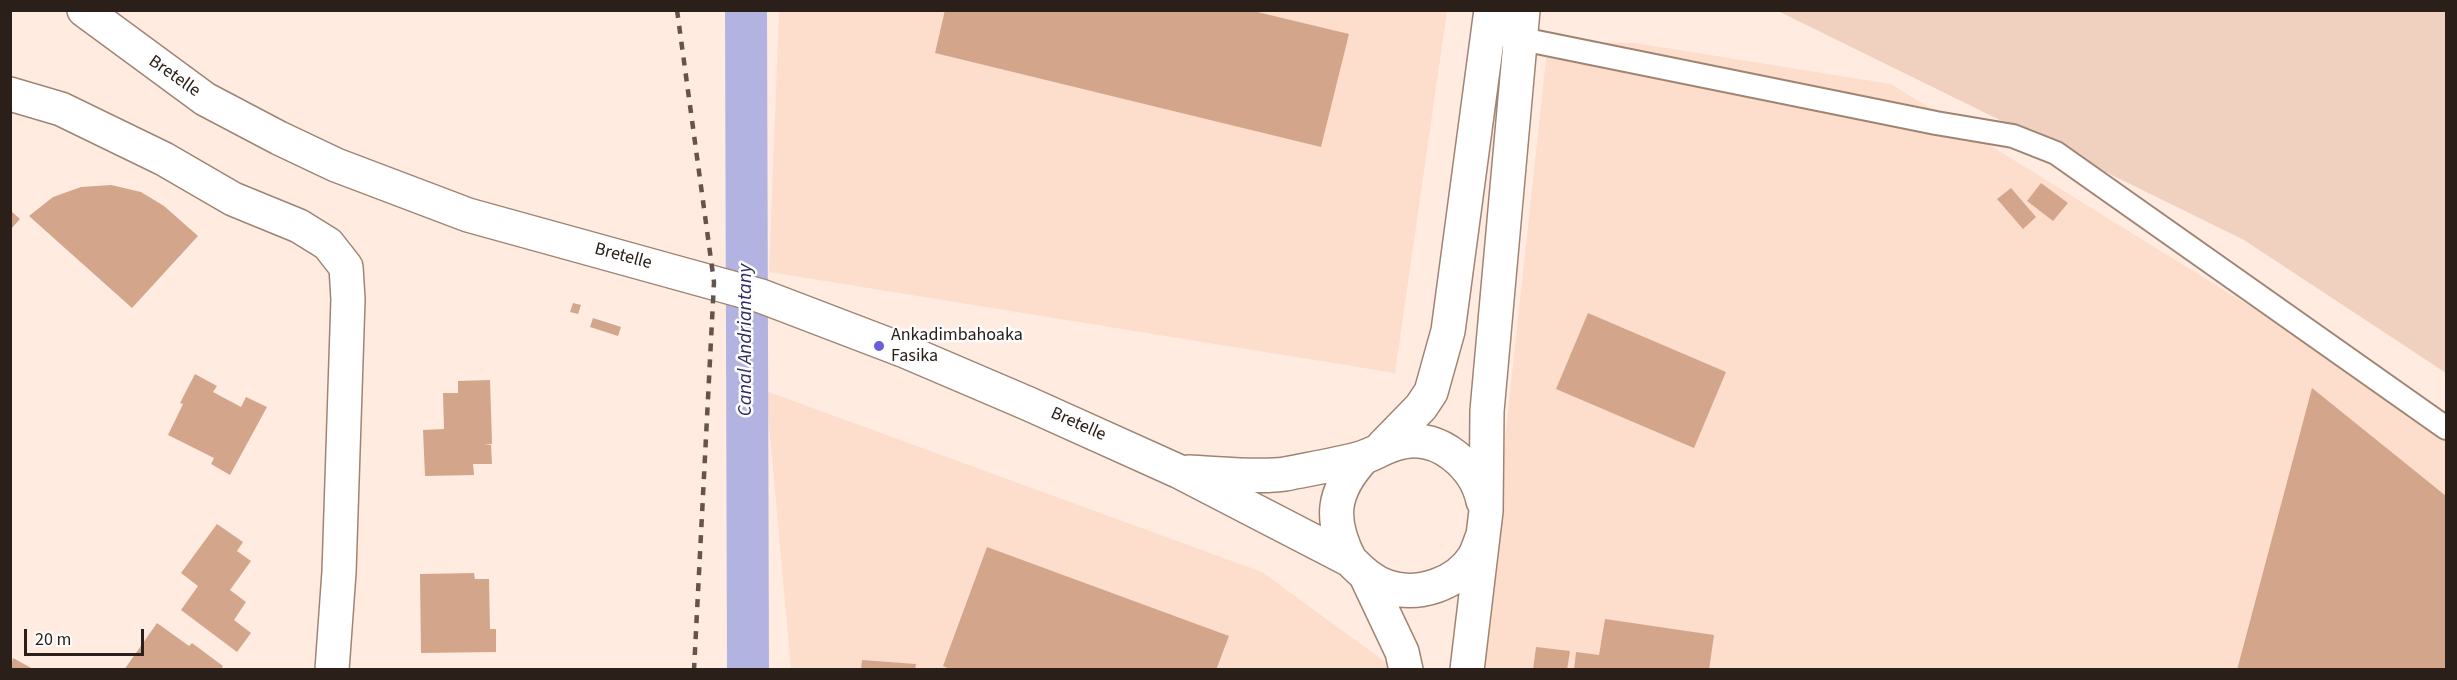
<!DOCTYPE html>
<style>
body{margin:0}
#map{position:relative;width:2457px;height:680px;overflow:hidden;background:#ffebe0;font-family:"Source Sans 3",sans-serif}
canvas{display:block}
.frame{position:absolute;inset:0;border:12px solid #2b2019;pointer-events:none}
.scale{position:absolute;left:24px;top:629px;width:120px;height:27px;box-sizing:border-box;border:3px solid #2b2019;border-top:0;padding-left:8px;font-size:18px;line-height:21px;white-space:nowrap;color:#2b2019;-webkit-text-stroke:4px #fdfdfd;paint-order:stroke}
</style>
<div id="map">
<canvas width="2457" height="680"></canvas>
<div class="frame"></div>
<div class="scale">20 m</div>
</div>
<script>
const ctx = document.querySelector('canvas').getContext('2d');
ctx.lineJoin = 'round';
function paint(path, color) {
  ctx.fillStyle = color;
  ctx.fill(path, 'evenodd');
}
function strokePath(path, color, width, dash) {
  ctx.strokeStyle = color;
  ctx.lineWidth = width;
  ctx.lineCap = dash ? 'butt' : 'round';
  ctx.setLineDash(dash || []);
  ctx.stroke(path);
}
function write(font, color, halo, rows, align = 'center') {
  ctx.font = font + ' "Source Sans 3",sans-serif';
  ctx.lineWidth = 5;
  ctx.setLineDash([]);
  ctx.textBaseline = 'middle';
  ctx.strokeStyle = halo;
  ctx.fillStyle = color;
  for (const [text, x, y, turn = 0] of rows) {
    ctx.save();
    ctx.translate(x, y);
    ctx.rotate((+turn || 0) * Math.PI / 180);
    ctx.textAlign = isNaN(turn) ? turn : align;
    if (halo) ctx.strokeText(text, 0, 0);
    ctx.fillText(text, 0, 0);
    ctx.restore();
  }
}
const built = new Path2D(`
 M779,11H1447L1395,373L769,272Z
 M1548,41L1635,43L1891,84L2350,368L2446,439V669L1480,670Z
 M766,391L1262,572L1395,669H791Z`);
const green = new Path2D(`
 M1778,11H2446V373L2244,240Z`);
const canal = new Path2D(`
 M746,10L748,670`);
const building = new Path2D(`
 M945,10H1249L1349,34L1321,147L935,53Z
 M2041,183L2068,203L2053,221L2027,201Z
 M111,185L141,192L164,206L198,236L132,308L29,216L53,197L81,187Z
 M2011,188L2036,217L2023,229L1997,199Z
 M10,210L20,219L10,230Z
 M573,303L581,305L578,314L570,312Z
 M1588,313L1726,372L1694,448L1556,389Z
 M593,318L621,327L618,336L590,327Z
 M195,374L217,386L213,392L241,407L246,397L267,407L230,475L211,464L214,458L168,435L183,404L180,403Z
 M490,380L492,444L484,445H491L492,464H473L474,475L425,476L423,430L444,429L443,393H458V381Z
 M2312,388L2446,496V670H2237Z
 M217,524L243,542L237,551L251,561L230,590L246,602L234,620L251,633L237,652L181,610L198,586L181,573Z
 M987,547L1229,636L1216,670H952L943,666Z
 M474,573L475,579H489L490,629H496V652L421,653L420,574Z
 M1605,619L1714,635L1709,670H1574L1576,652L1599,655Z
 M157,623L189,646L192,643L223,666L221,670H124Z
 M1536,647L1570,651L1567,670H1533Z
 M13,658L35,670H10Z
 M862,660L916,664L915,670H861Z`);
const service = new Path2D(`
 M1507,36L1936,123L2013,136L2056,153L2446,428`);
const minor = new Path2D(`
 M10,94L61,109L164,159L233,199L299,226L328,244L346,267L348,299L339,572L332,670`);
const primary = new Path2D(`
 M84,10L205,99L279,138L336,165L468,215L761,296L905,351L1029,404L1180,472L1350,560C1361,571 1372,582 1388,587C1418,597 1457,584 1474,557C1478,550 1480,542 1483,535
 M1383,446L1421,407L1431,392L1448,331L1491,10
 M1189,472C1215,473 1260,478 1285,474C1309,469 1336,465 1361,458C1376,454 1385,445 1403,442C1440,434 1476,467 1483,501
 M1350,560C1329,519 1332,492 1363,458
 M1366,576L1402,652L1406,670
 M1467,670L1486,511L1487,411L1523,10`);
const rail = new Path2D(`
 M677,10L714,282L694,670`);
const markers = [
 [879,346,6,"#6b5dd7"]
];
const streetNames = [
 ["Bretelle",174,77,35],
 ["Bretelle",623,257,15],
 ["Bretelle",1078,425,24]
];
const poiNames = [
 ["Ankadimbahoaka",891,336],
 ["Fasika",891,357]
];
const waterNames = [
 ["Canal Andriantany",747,340,-90]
];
paint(built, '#fddecc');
paint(green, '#f0d0be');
strokePath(canal, '#b3b3e1', 42);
paint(building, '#d3a68c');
strokePath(service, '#a08473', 26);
strokePath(minor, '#a08473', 36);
strokePath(primary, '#a08473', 36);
strokePath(service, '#fff', 22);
strokePath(minor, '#fff', 33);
strokePath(primary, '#fff', 33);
strokePath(rail, '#63554d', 4.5, [8, 8]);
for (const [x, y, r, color] of markers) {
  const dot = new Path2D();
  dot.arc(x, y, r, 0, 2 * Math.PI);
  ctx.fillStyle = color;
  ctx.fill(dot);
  strokePath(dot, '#fdfdfd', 2);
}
write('18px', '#2b2019', '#fdfdfd', streetNames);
write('18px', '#2b2019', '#fdfdfd', poiNames, 'left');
write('italic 20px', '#312c63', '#fdfdfd', waterNames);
</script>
